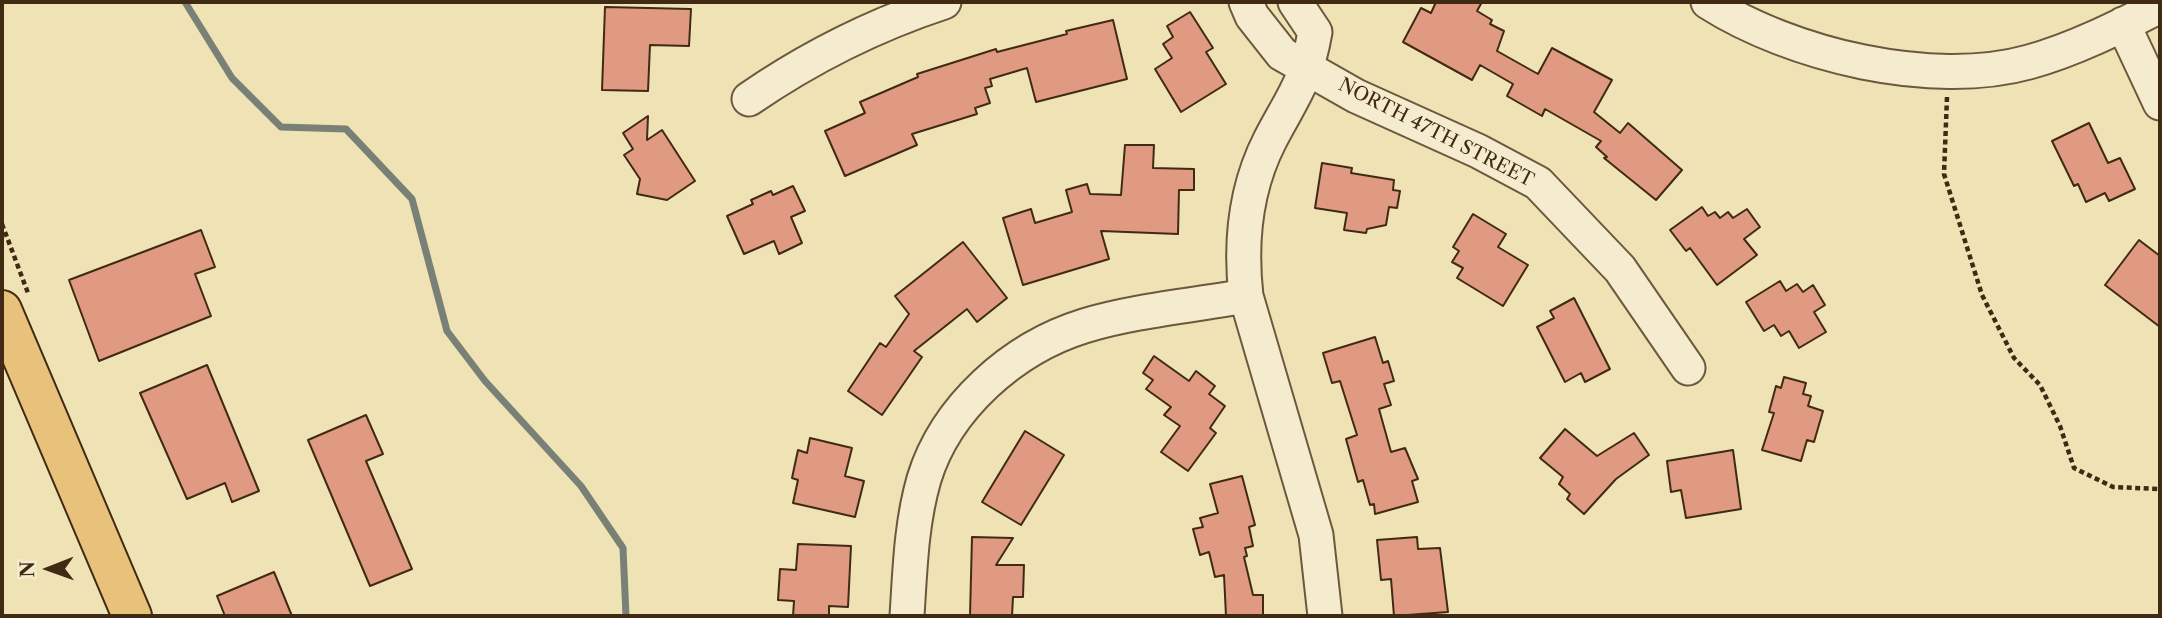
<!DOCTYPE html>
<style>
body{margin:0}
#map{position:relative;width:2162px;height:618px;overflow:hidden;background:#efe2b5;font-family:"Libre Caslon Text",serif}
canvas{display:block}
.frame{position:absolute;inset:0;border:4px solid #402a14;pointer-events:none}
.north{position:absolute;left:14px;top:534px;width:70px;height:70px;-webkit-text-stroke:5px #f5eccf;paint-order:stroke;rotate:269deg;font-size:19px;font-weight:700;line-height:28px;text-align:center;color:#402a14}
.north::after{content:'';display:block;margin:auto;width:24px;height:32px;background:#402a14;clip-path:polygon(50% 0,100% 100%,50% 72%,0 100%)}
</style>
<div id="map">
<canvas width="2162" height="618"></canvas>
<div class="frame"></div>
<div class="north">N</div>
</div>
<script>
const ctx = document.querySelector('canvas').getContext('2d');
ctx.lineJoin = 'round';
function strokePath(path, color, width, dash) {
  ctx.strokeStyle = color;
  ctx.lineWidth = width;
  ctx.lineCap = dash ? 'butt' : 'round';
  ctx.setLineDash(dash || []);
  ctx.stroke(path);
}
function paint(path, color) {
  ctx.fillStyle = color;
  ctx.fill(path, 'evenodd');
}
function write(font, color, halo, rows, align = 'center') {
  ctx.font = font + ' "Libre Caslon Text",serif';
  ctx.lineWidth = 6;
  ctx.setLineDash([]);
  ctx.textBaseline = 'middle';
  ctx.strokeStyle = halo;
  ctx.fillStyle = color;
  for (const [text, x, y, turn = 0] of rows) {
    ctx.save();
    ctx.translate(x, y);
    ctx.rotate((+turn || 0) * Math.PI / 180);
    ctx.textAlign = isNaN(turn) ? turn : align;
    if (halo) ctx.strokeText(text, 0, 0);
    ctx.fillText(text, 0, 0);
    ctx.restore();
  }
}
const stream = new Path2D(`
 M185,2L232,78L281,127L346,129L412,199L447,331L485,381L581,486L623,548L626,616`);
const building = new Path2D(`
 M1436,2H1482L1477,11L1492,20L1490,24L1504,31L1497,51L1538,74L1552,48L1612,80L1594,112L1620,133L1628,123L1682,170L1656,200L1604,158L1607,157L1596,147L1601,141L1545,109L1542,116L1507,96L1513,84L1480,65L1472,80L1403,42L1421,8L1431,13Z
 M605,7L691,9L689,46L650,45L648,91L602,90Z
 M1190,12L1213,48L1206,52L1226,84L1181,112L1155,69L1172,58L1163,44L1173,37L1167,26Z
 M1113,20L1127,79L1036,102L1027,68L990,79L992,86L985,88L990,103L975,108L977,114L912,134L917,145L845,176L825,131L865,113L860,102L918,77L917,74L996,49L997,52L1067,34L1066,31Z
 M648,116L647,140L662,130L695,181L667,200L637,194L640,179L624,155L633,149L623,133Z
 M2089,123L2108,163L2120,158L2135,189L2109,201L2105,193L2086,202L2078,184L2074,186L2052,141Z
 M1125,145H1154L1153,168L1194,169V190H1179L1178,234L1101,231L1109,259L1023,285L1003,218L1031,209L1035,223L1072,212L1066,190L1087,184L1090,194L1121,195Z
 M1322,163L1352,168L1351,173L1394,180L1393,190L1400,191L1397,208L1389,207L1386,225L1367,229L1366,233L1344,230L1347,213L1315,208Z
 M793,186L805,211L791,217L802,243L779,254L774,241L744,254L727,216L753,204L751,200L771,191L773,195Z
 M1702,207L1708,216L1715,212L1720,218L1728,212L1733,218L1747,209L1760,227L1744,239L1757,255L1717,285L1690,248L1686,251L1670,230Z
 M1473,214L1506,234L1498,247L1528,265L1503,306L1457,278L1463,268L1452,262L1459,251L1453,247Z
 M201,230L215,267L195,274L211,316L99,361L69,280Z
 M2139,240L2160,256V327L2105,285Z
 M963,242L1007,298L977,322L967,309L914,351L922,357L882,415L848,391L880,343L886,347L909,314L895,296Z
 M1780,281L1786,291L1797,284L1803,292L1813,285L1825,305L1814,312L1826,332L1799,348L1789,331L1781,336L1774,325L1764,331L1746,302Z
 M1574,298L1610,369L1585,382L1581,373L1565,382L1537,327L1554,318L1550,311Z
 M1375,337L1383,363L1388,361L1394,381L1384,384L1391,405L1379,409L1391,452L1405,448L1418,479L1412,481L1418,502L1375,514L1374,504L1370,505L1363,480L1358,482L1346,439L1357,435L1340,381L1332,383L1323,353Z
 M1154,356L1189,381L1196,371L1215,386L1209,394L1225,406L1210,428L1216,433L1188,471L1161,452L1180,426L1164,415L1171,407L1146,389L1153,380L1143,373Z
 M207,365L259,491L232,502L225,483L187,499L140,393Z
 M1784,377L1806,383L1803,394L1811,396L1808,406L1823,411L1814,442L1807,440L1801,461L1762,450L1774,413L1769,412L1776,386L1781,388Z
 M366,415L383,454L366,461L412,569L370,586L308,440Z
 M1565,429L1597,456L1634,433L1649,455L1616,479L1584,514L1567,499L1570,494L1559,484L1563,477L1540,458Z
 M1025,431L1064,455L1021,525L982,502Z
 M810,438L852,448L845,476L864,481L855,517L793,503L798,480L792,478L798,450L807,453Z
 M1733,450L1741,509L1686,518L1681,490L1671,492L1667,461Z
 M1242,476L1255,525L1249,527L1253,546L1245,548L1247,556L1244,557L1253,595H1263V616H1226L1224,575L1215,577L1209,552L1200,555L1193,529L1203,527L1200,518L1218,513L1210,484Z
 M972,537L1013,538L996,565H1024L1023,597H1013L1012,616H970Z
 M1417,537L1418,549L1440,548L1448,612L1394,616L1391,579L1381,580L1377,540Z
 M798,544L851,546L848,607L829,606V616H793L794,601L778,600L780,569L796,570Z
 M274,572L292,616H225L217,596Z`);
const path = new Path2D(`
 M1947,97L1944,174L1982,295L2014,358L2040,385L2060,426L2074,468L2113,487L2160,489
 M2,224L28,293`);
const minor = new Path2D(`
 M1246,2L1252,16L1282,54L1356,96L1478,151L1538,183L1620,269L1688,368
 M1295,2L1315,32C1306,83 1293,96 1270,140C1245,189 1240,243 1246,296L1316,535L1325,616
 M1708,2C1791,55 1932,89 2029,62C2073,50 2119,27 2160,6
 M2123,24L2160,103
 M749,99C810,57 874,25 944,2
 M907,616C910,570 911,524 924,479C946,407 1013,348 1084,326C1132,311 1195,305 1246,296`);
const major = new Path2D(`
 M2,310L132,616`);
const streetNames = [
 ["NORTH 47TH STREET",1436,133,27]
];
strokePath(stream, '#798177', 7);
paint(building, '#df9a81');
strokePath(building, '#402a14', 2);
strokePath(minor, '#6c583c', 37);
strokePath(major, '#402a14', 42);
strokePath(path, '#402a14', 4.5, [5, 3.5]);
strokePath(minor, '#f5eccf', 33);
strokePath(major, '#e8c17a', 38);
write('19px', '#402a14', '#f5eccf', streetNames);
</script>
